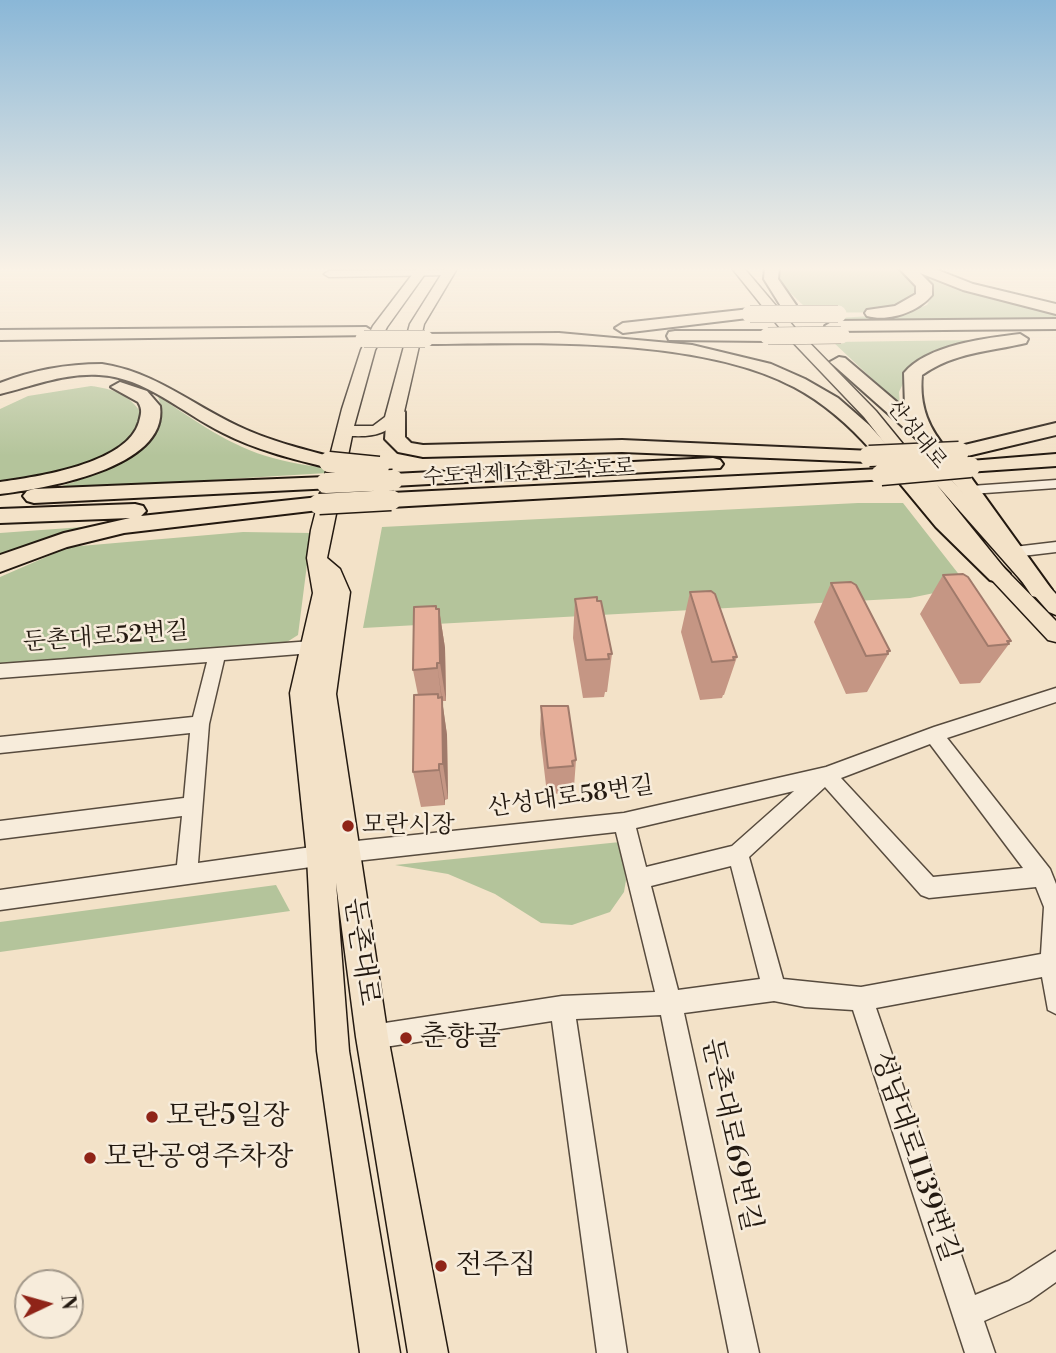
<!DOCTYPE html>
<meta charset="utf-8">
<style>
body{margin:0}
#map{position:relative;width:1056px;height:1353px;overflow:hidden;background:#f3e2c8;font-family:"Libre Bodoni",serif}
canvas{display:block}
.north{position:absolute;left:14px;top:1269px;width:70px;height:70px;box-sizing:border-box;background:#f7ecdb;border:2px solid #a2988a;border-radius:50%;rotate:85deg;font-size:19px;font-weight:700;line-height:28px;text-align:center;color:#231910}
.north::after{content:'';display:block;margin:auto;width:24px;height:32px;background:#8f2418;clip-path:polygon(50% 0,100% 100%,50% 72%,0 100%)}
</style>
<div id="map">
<canvas width="1056" height="1353"></canvas>
<div class="north">N</div>
</div>
<script>
const ctx = document.querySelector('canvas').getContext('2d');
ctx.lineJoin = 'round';
function paint(path, color) {
  ctx.fillStyle = color;
  ctx.fill(path, 'evenodd');
}
function strokePath(path, color, width, dash) {
  ctx.strokeStyle = color;
  ctx.lineWidth = width;
  ctx.lineCap = dash ? 'butt' : 'round';
  ctx.setLineDash(dash || []);
  ctx.stroke(path);
}
function write(font, color, halo, rows, align = 'center') {
  ctx.font = font + ' "Libre Bodoni","Noto Serif KR",serif';
  ctx.lineWidth = 5;
  ctx.setLineDash([]);
  ctx.textBaseline = 'middle';
  ctx.strokeStyle = halo;
  ctx.fillStyle = color;
  for (const [text, x, y, turn = 0] of rows) {
    ctx.save();
    ctx.translate(x, y);
    ctx.rotate((+turn || 0) * Math.PI / 180);
    ctx.textAlign = isNaN(turn) ? turn : align;
    if (halo) ctx.strokeText(text, 0, 0);
    ctx.fillText(text, 0, 0);
    ctx.restore();
  }
}
const green = new Path2D(`
 M780,267H898C909,274 917,280 918,293C892,319 843,312 809,311L775,278Z
 M923,273L989,297L1056,312V321L825,322L822,319L903,314L927,305L934,293Z
 M979,340L908,373L899,392L900,405L833,342Z
 M91,386C113,389 129,394 141,413C124,472 52,474 0,483V409L28,396Z
 M158,396C194,420 231,447 273,458C296,465 320,466 343,472L50,490C83,479 163,455 162,412C162,407 159,401 158,396Z
 M858,503H903L968,586L910,598L363,628L382,527Z
 M97,526L63,533L0,554V533Z
 M243,532L311,533L298,635L279,647L0,670V577L69,547Z
 M620,842L626,880L624,892L610,912L572,925L541,923L495,894L448,874L395,865Z
 M276,885L290,911L0,952V922Z`);
const minor = new Path2D(`
 M446,270L449,271V275L329,277L324,274L329,271Z
 M1056,480V488L971,494L964,490L971,486Z
 M1056,542V552L1014,557L1006,552L1014,547Z
 M312,641L318,642L320,647L318,652L312,653L224,660L209,724L198,863L347,842L624,813L826,767L934,727L1056,688V702L947,738L1050,869L1056,884V1014L1048,1010L1042,977L876,1008L975,1295L1009,1281L1056,1251V1282L1029,1301L984,1321L995,1353H965L853,1010L805,1007L774,1001L684,1013L759,1353H729L661,1015L576,1019L627,1353H597L552,1021L372,1049L363,1046L360,1037L363,1028L372,1025L562,996L655,992L616,832L347,862L0,910V890L177,865L182,816L0,839V821L184,798L190,733L0,753V737L193,717L207,662L0,678V664ZM930,744L1023,868L933,877L841,778ZM825,787L921,895L929,898L1036,887L1044,907L1041,954L861,987L783,979L749,857ZM794,791L732,846L646,867L636,828ZM731,866L760,979L678,990L651,886Z`);
const major = new Path2D(`
 M418,267H430L387,327L375,350L354,426H373L385,417L410,324L446,267H458L424,324L404,412C391,433 376,437 352,436L327,558L340,569L350,592L336,694L388,1037L448,1353H408L356,1037L336,883L349,1051L400,1353H360L317,1051L307,857L290,693L313,593L307,558L311,530L342,409L361,350L373,326Z
 M731,267H743L794,327L876,411L934,482L932,479L935,475H947L1056,594V615L1049,612L937,485L1005,569L1056,621V642L1048,640L991,579L864,417L784,333Z`);
const highway = new Path2D(`
 M765,267H779L778,279L796,305L794,308H782L764,279Z
 M898,267H930L973,284L1056,304V314L963,290L920,273L932,285V295C918,312 889,322 867,316L865,313L867,310L895,306L916,294V286Z
 M750,309L758,314L756,317L623,333L615,328L623,323Z
 M1056,319V329L833,331L825,326L833,321Z
 M366,327L374,332L372,335L0,340V330Z
 M675,331H768L776,336L768,341L669,340L667,336L669,332Z
 M559,333L692,345L771,364L805,379L838,398L869,425L952,517L1010,574L1006,580L998,582L990,580L936,527L878,457L869,462L622,452L423,457L398,452L385,439L387,412L396,406L405,412V437L411,443L423,445L622,440L872,451C849,425 824,403 794,387C698,336 532,343 425,344L417,339L425,334Z
 M1020,334L1028,339L1026,343C988,352 955,352 922,375C919,407 929,429 949,452L952,448L1056,423V435L959,458L953,457L961,465L970,461L1056,454V466L967,472L1052,590L1048,596L1040,598L1032,596L964,495L918,440L830,362L839,357L845,358L905,409L904,373C927,345 986,338 1020,334Z
 M102,364C155,372 191,404 238,426C269,441 303,449 336,458L339,462L336,466L329,468C293,459 256,450 223,433C182,413 145,377 99,375C63,373 34,386 0,394V383C33,370 66,364 102,364Z
 M120,382L147,391L160,406C169,469 42,489 0,494V482C36,477 127,464 139,422C141,414 143,410 138,402L111,387Z
 M713,458L720,460L723,464L720,468L393,486L386,484L383,480L386,476L393,474Z
 M881,469L888,471L891,475L888,479L391,507L383,505L380,500L383,495L391,493Z
 M326,477L333,478L336,483L333,488L34,503L27,501L23,496L27,491L34,489Z
 M319,497L327,499L330,504L327,509L124,533L67,547L0,572V555L64,533L130,518L0,523V509L135,504L143,506L146,511L141,516Z`);
const highwayBridgeFar1 = new Path2D(`
 M750,314H838
 M768,336L841,335
 M364,339H425`);
const highwayBridge = new Path2D(`
 M869,456L959,452
 M329,462L379,467
 M881,475L970,467
 M326,483L393,480
 M319,504L391,500`);
const wall = new Path2D(`
 M943,575L1011,641L1009,644L980,683L960,684L920,614Z
 M831,583L890,651L867,692L846,694L814,622Z
 M690,592L737,657L724,695H723L722,698L700,700L681,632Z
 M575,599L612,654L607,692H605L604,697L583,698L573,638Z
 M436,609H439L445,648L446,701H442L447,735L448,799L445,800V805L421,807L413,772L418,695L413,670Z
 M541,706L576,760L574,787H571V793L547,794L540,734Z`);
const shadedWall = new Path2D(`
 M439,609L445,648L446,701L440,663Z
 M437,663L447,735L448,799L443,764L442,702Z
 M439,764L445,800V805L439,770Z`);
const building = new Path2D(`
 M963,574L968,577L1011,641H1007L1009,644L988,646L943,575Z
 M851,582L856,585L890,651H887L888,654L866,656L831,583Z
 M711,591L715,594L737,657H733L734,660L712,662L690,592Z
 M597,597V601H601L612,654H608L609,659L586,660L575,599Z
 M436,606V609H439L440,663H437V668L413,670L414,607Z
 M438,694V698L442,697L443,764H439V770L413,772L414,695Z
 M541,706H568L576,760L572,761L573,766L548,768Z`);
const markers = [
 [348,826,7,"#8f2418"],
 [406,1038,7,"#8f2418"],
 [152,1117,7,"#8f2418"],
 [90,1158,7,"#8f2418"],
 [441,1266,7,"#8f2418"]
];
const farStreetnames = [
 ["산성대로",916,435,51],
 ["수도권제1순환고속도로",529,473,-3]
];
const streetNames = [
 ["둔촌대로52번길",106,638,-4],
 ["산성대로58번길",571,798,-8]
];
const poiNames = [
 ["모란시장",362,826]
];
const nearStreetnames = [
 ["둔촌대로",360,952,82],
 ["둔촌대로69번길",730,1135,78],
 ["성남대로1139번길",914,1157,71]
];
const nearPoinames = [
 ["춘향골",420,1038],
 ["모란5일장",166,1117],
 ["모란공영주차장",104,1158],
 ["전주집",455,1266]
];
paint(green, '#b4c49b');
strokePath(minor, '#574b3e', 3);
strokePath(major, '#231910', 3);
strokePath(highway, '#231910', 4);
paint(minor, '#f7ecdb');
paint(major, '#f3e2c8');
paint(highway, '#f3e2c8');
strokePath(highwayBridgeFar1, '#231910', 18, []);
strokePath(highwayBridge, '#231910', 23, []);
strokePath(highwayBridgeFar1, '#f3e2c8', 17);
strokePath(highwayBridge, '#f3e2c8', 20);
paint(wall, '#c59684');
paint(shadedWall, '#a07a6b');
paint(building, '#e5ae99');
strokePath(building, '#a07a6b', 2);
const sky = ctx.createLinearGradient(0, 0, 0, 456);
sky.addColorStop(0, '#8ab7d7');
sky.addColorStop(0.59, '#faf2e6');
sky.addColorStop(1, '#faf2e600');
ctx.fillStyle = sky;
ctx.fillRect(0, 0, 1056, 456);
for (const [x, y, r, color] of markers) {
  const dot = new Path2D();
  dot.arc(x, y, r, 0, 2 * Math.PI);
  ctx.fillStyle = color;
  ctx.fill(dot);
  strokePath(dot, '#f7ecdb', 2.5);
}
write('21px', '#231910', '#f7ecdb', farStreetnames);
write('24px', '#231910', '#f7ecdb', streetNames);
write('24px', '#231910', '#f7ecdb', poiNames, 'left');
write('28px', '#231910', '#f7ecdb', nearStreetnames);
write('28px', '#231910', '#f7ecdb', nearPoinames, 'left');
</script>
